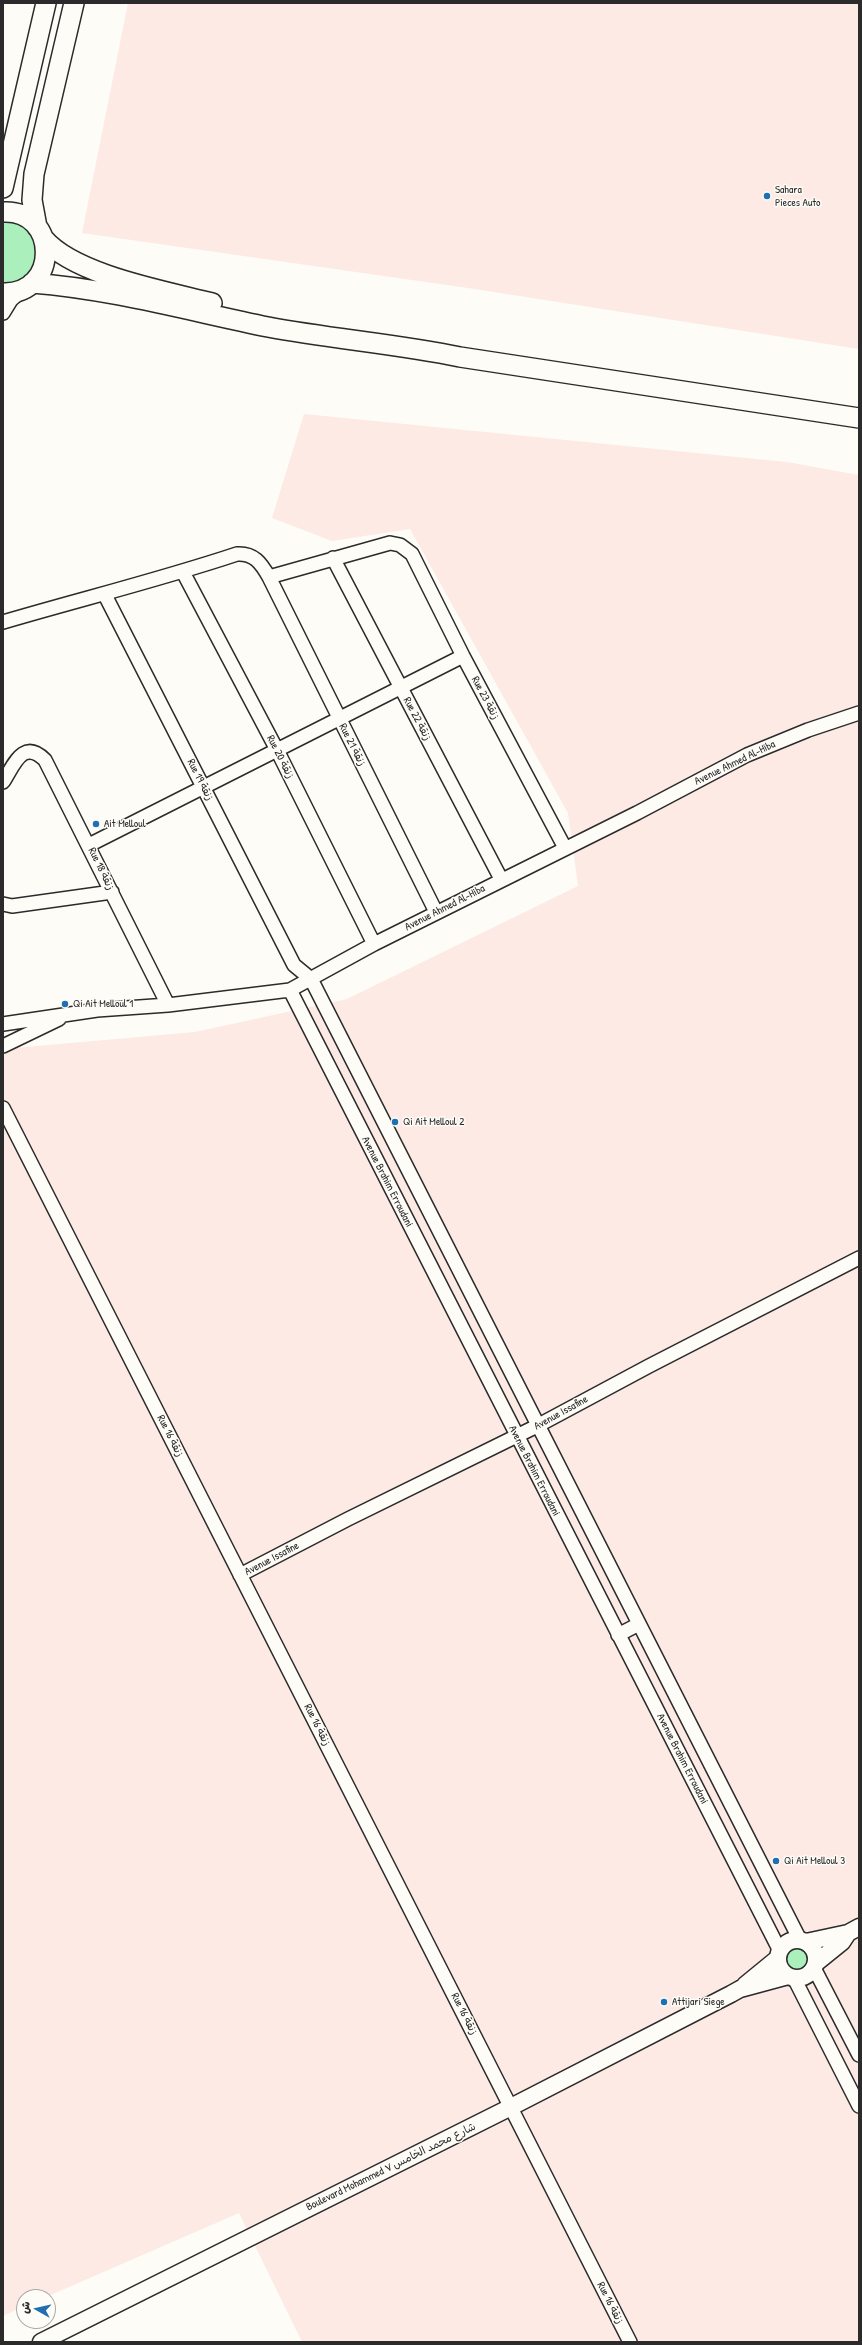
<!DOCTYPE html>
<meta charset="utf-8">
<style>
body{margin:0}
#map{position:relative;width:862px;height:2345px;overflow:hidden;background:#fdfcf7;font-family:"Patrick Hand","Playpen Sans Arabic",sans-serif}
canvas{display:block}
.frame{position:absolute;inset:0;border:4px solid #2b2b2b;pointer-events:none}
.north{position:absolute;left:16px;top:2289px;width:40px;height:40px;box-sizing:border-box;background:#fdfcf7;border:1px solid #a9a8a5;border-radius:50%;rotate:278deg;font-size:11px;font-weight:700;line-height:16px;text-align:center;color:#2b2b2b}
.north::after{content:'';display:block;margin:auto;width:14px;height:18px;background:#1f6fb2;clip-path:polygon(50% 0,100% 100%,50% 72%,0 100%)}
</style>
<div id="map">
<canvas width="862" height="2345"></canvas>
<div class="frame"></div>
<div class="north">ش</div>
</div>
<script>
const ctx = document.querySelector('canvas').getContext('2d');
ctx.lineJoin = 'round';
function paint(path, color) {
  ctx.fillStyle = color;
  ctx.fill(path, 'evenodd');
}
function strokePath(path, color, width, dash) {
  ctx.strokeStyle = color;
  ctx.lineWidth = width;
  ctx.lineCap = dash ? 'butt' : 'round';
  ctx.setLineDash(dash || []);
  ctx.stroke(path);
}
function write(font, color, halo, rows, align = 'center') {
  ctx.font = font + ' "Patrick Hand","Playpen Sans Arabic",sans-serif';
  ctx.lineWidth = 3;
  ctx.setLineDash([]);
  ctx.textBaseline = 'middle';
  ctx.strokeStyle = halo;
  ctx.fillStyle = color;
  for (const [text, x, y, turn = 0] of rows) {
    ctx.save();
    ctx.translate(x, y);
    ctx.rotate((+turn || 0) * Math.PI / 180);
    ctx.textAlign = isNaN(turn) ? turn : align;
    if (halo) ctx.strokeText(text, 0, 0);
    ctx.fillText(text, 0, 0);
    ctx.restore();
  }
}
const built = new Path2D(`
 M128,3H859V349L468,288L82,233Z
 M304,414L787,462L859,475V2342H302L239,2213L46,2297H24V2306L3,2316V1049L195,1032L347,999L578,886L568,813L410,529L332,541L272,518Z`);
const green = new Path2D(`
 M3,217L16,219L39,241L32,276L3,288Z
 M784 1960a13 13 0 1 1 26 0a13 13 0 1 1-26 0Z`);
const minor = new Path2D(`
 M3,313L11,300L24,289
 M333,558L501,879
 M183,572L277,750L374,944
 M269,577L390,543L400,545L412,554L463,656L565,848
 M105,595L294,965L311,979L800,1940
 M3,622C81,599 159,580 237,554C254,553 261,563 269,577L436,912
 M3,782C14,765 23,738 45,760L168,1005
 M89,845L463,656
 M3,904L12,906L112,892
 M290,990L780,1951
 M3,1024L97,1010L168,1005L290,990L374,944L637,813L747,755L808,730L859,713
 M3,1046L59,1019
 M3,1108L630,2342
 M240,1575L348,1519L537,1426L649,1366L859,1258
 M618,1635L639,1624
 M814,1968L859,2055
 M794,1978L859,2106`);
const major = new Path2D(`
 M778 1959a19 19 0 1 1 38 0a19 19 0 1 1-38 0Z
 M806,1942L848,1933L859,1927
 M816,1963L842,1942L848,1933
 M745,1985L778,1958
 M41,2342L511,2107L731,1994L740,1989L788,1976`);
const highway = new Path2D(`
 M3,188L46,3
 M3,212C59,209 60,295 3,293
 M37,227L32,200L34,174L74,3
 M44,239C75,275 165,291 212,303
 M32,283C111,289 190,311 268,327C332,339 397,344 460,357L859,418`);
const markers = [
 [767,196,4,"#1f6fb2"],
 [96,824,4,"#1f6fb2"],
 [65,1004,4,"#1f6fb2"],
 [395,1122,4,"#1f6fb2"],
 [776,1861,4,"#1f6fb2"],
 [664,2002,4,"#1f6fb2"]
];
const poiNames = [
 ["Sahara",775,190],
 ["Pieces Auto",775,203],
 ["Ait Melloul",104,824],
 ["Qi Ait Melloul 1",73,1004],
 ["Qi Ait Melloul 2",403,1122],
 ["Qi Ait Melloul 3",784,1861],
 ["Attijari Siege",672,2002]
];
const streetNames = [
 ["Rue 23 زنقة",485,698,62],
 ["Rue 22 زنقة",417,719,62],
 ["Rue 21 زنقة",352,745,63],
 ["Rue 20 زنقة",280,757,63],
 ["Avenue Ahmed Al-Hiba",735,763,-26],
 ["Rue 19 زنقة",200,780,63],
 ["Rue 18 زنقة",101,869,64],
 ["Avenue Ahmed Al-Hiba",445,908,-27],
 ["Avenue Brahim Erroudani",387,1182,63],
 ["Avenue Issafine",561,1413,-29],
 ["Rue 16 زنقة",170,1436,63],
 ["Avenue Brahim Erroudani",534,1471,63],
 ["Avenue Issafine",272,1559,-28],
 ["Rue 16 زنقة",317,1725,63],
 ["Avenue Brahim Erroudani",682,1759,63],
 ["Rue 16 زنقة",464,2014,63],
 ["Boulevard Mohammed V شارع محمد الخامس",391,2167,-26],
 ["Rue 16 زنقة",610,2303,63]
];
paint(built, '#fdeae4');
paint(green, '#abf0bc');
strokePath(minor, '#2b2b2b', 16);
strokePath(major, '#2b2b2b', 19);
strokePath(highway, '#2b2b2b', 22);
strokePath(minor, '#fdfcf7', 13);
strokePath(major, '#fdfcf7', 16);
strokePath(highway, '#fdfcf7', 19);
for (const [x, y, r, color] of markers) {
  const dot = new Path2D();
  dot.arc(x, y, r, 0, 2 * Math.PI);
  ctx.fillStyle = color;
  ctx.fill(dot);
  strokePath(dot, '#fdfcf7', 1.5);
}
write('11px', '#2b2b2b', '#fdfcf7', poiNames, 'left');
write('11px', '#2b2b2b', '#fdfcf7', streetNames);
</script>
